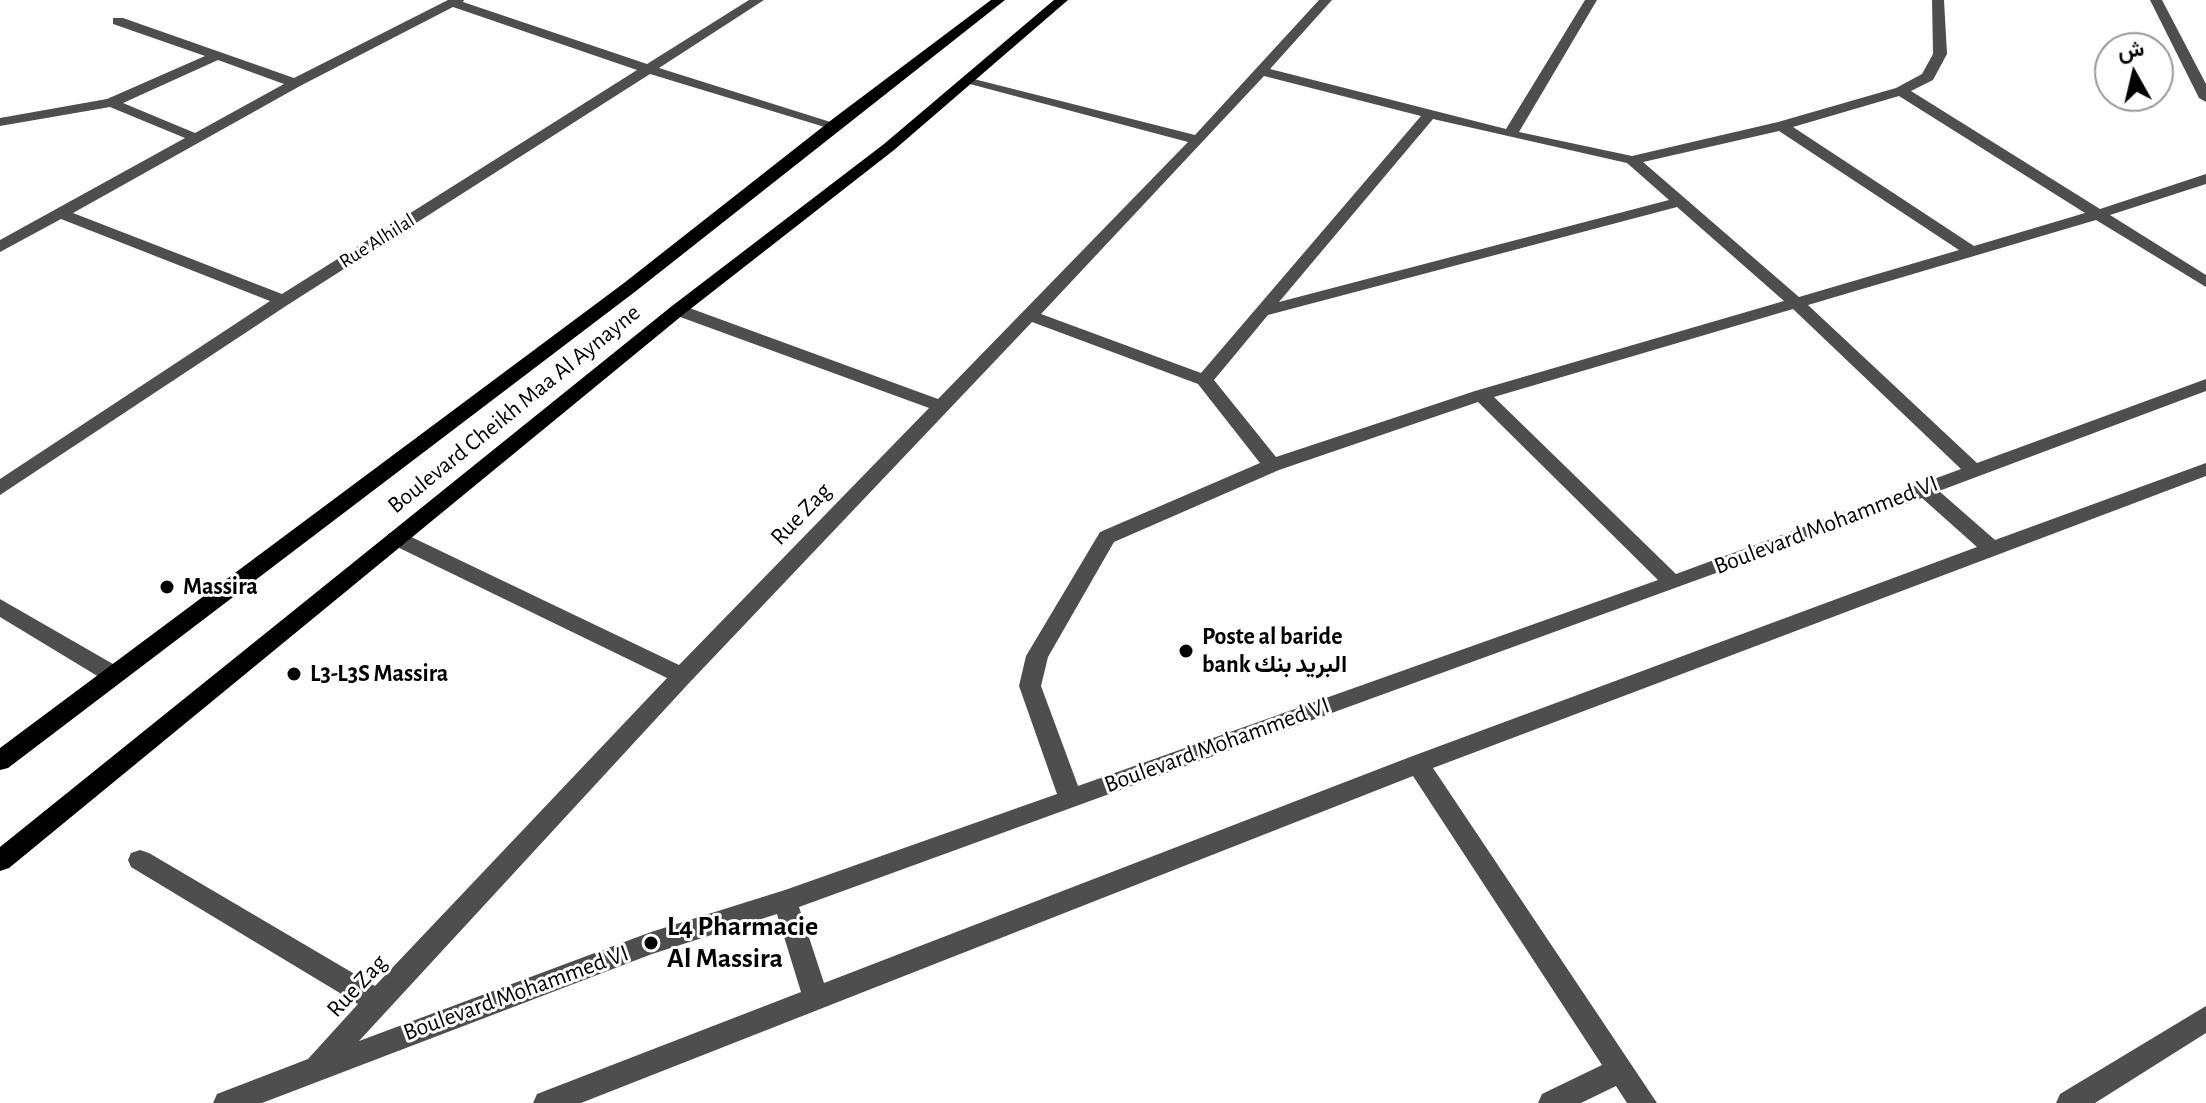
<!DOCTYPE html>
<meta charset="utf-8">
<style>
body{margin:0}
#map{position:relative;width:2206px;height:1103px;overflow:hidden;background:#fff;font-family:"Alegreya Sans",Vazirmatn,sans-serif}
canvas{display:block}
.north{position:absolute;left:2094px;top:32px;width:80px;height:80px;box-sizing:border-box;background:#fff;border:2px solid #999;border-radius:50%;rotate:352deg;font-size:22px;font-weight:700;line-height:32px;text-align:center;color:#000}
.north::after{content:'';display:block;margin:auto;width:28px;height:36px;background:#000;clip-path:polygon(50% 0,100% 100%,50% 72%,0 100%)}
</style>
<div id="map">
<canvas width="2206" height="1103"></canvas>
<div class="north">ش</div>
</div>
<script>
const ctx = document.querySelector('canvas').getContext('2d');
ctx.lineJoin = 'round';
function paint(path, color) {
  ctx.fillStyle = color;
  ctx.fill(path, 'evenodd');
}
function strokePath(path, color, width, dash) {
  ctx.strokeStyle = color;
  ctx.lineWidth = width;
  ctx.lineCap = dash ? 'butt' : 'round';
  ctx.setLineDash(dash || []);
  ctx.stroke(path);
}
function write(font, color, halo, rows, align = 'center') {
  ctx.font = font + ' "Alegreya Sans",Vazirmatn,sans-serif';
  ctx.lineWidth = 6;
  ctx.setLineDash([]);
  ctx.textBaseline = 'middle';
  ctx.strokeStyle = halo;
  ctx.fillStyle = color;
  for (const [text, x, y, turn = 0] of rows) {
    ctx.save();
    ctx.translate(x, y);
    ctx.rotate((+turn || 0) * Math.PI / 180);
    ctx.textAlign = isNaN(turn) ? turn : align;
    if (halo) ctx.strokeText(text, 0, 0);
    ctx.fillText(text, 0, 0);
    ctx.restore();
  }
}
const minor = new Path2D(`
 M448,0H464L463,2L647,64L749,0H764L659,68L840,125L833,129L828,128L650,74L289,304L0,495V479L270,301L61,219L0,252V240L185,138L110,107L0,126V118L107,99L205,56L113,24V18H123L294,78ZM453,7L637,70L282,294L73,213L300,86ZM218,60L284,84L195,133L123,103Z
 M1319,0H1332L1270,69L1506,129L1585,0H1597L1519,132L1632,156L1778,122L1896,88L1922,74L1933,54L1932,0H1944L1947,54L1933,80L1911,91L2100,209L2206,174V184L2110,215L2206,275V287L2096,220L1808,305L1977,463L2206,379V391L1939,491L1995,540L2206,463V476L1433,768L1657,1103H1627L1616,1086L1581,1103H1538L1542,1094L1602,1065L1413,776L581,1103H533L537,1094L801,992L777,914L652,954L262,1103H213L217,1094L308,1059L358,1004L131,867L128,860L131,853L140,850L149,853L375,986L667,678L389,543L386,538L389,533H403L679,665L929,408L672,314L670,310L672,306H684L938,399L1188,142L966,83V77L1195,135ZM1264,76L1421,116L1201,373L1041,314ZM1899,96L2085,213L1974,246L1793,127ZM1433,119L1627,163L1669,200L1279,302ZM1779,131L1959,250L1799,297L1643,162ZM1677,207L1784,301L1475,391L1276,457L1214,380L1268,315ZM1793,309L1961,469L1676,574L1494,397ZM1032,322L1198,384L1260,463L1100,532L1026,656L1019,686L1057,794L785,890L651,932L359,1041L690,682ZM1478,402L1658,580L1078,786L1041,686L1048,657L1114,542L1279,470ZM1922,498L1977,547L1410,757L824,983L799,907Z
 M2150,0H2162L2206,84V102L2199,98Z
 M0,599L120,668L123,674L120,680L112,682L104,680L0,617Z
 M2206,1006V1033L2095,1103H2056L2060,1094Z`);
const major = new Path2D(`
 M991,0H1005L636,291L8,768L0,770V748L624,283L834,118Z
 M1054,0H1068L894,150L684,314L9,868L0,871V847L672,306L884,144Z`);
const markers = [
 [167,587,8,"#000"],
 [1186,651,8,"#000"],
 [294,674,8,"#000"],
 [651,943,8,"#000"]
];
const farStreetnames = [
 ["Rue Alhilal",377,241,-32]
];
const streetNames = [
 ["Boulevard Cheikh Maa Al Aynayne",514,409,-39],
 ["Rue Zag",801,514,-46],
 ["Boulevard Mohammed VI",1826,525,-21],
 ["Boulevard Mohammed VI",1217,745,-20],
 ["Rue Zag",357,986,-47],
 ["Boulevard Mohammed VI",516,993,-20]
];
const poiNames = [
 ["Massira",183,587],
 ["Poste al baride",1202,637],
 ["bank البريد بنك",1202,665],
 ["L3-L3S Massira",310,674]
];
const nearPoinames = [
 ["L4 Pharmacie",667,927],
 ["Al Massira",667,959]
];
paint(minor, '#4e4e4e');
paint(major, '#000');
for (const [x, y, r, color] of markers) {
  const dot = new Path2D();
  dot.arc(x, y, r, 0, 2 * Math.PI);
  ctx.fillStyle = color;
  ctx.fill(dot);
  strokePath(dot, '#fff', 3);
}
write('20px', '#000', '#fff', farStreetnames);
write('24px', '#000', '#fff', streetNames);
write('bold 24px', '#000', '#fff', poiNames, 'left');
write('bold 28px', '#000', '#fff', nearPoinames, 'left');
</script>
